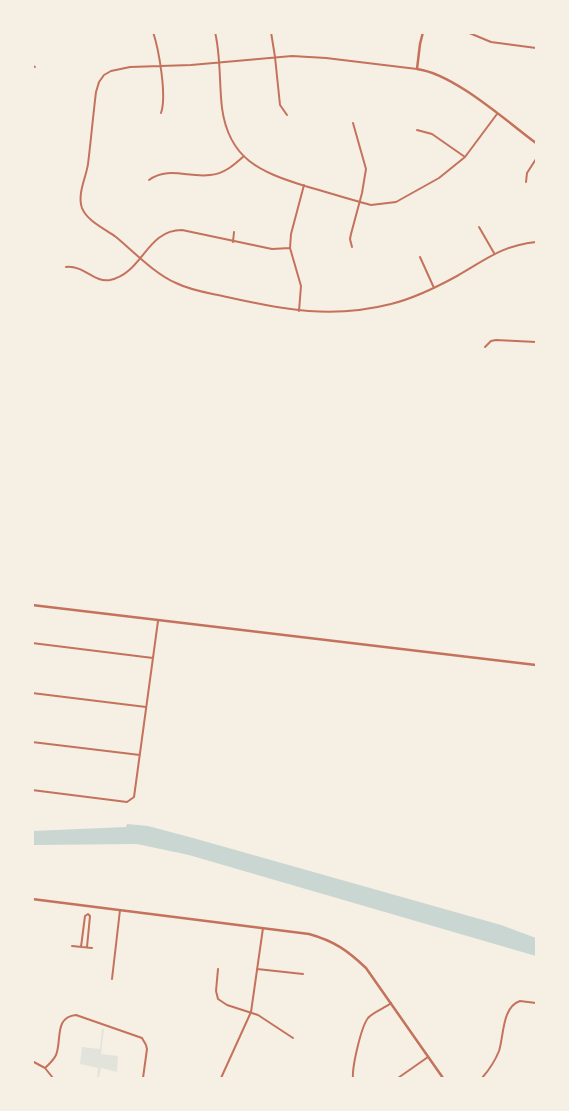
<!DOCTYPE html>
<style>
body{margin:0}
#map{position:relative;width:569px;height:1111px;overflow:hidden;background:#f6efe4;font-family:"Golos Text",sans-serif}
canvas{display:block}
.frame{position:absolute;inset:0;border:34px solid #f6efe4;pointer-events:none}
</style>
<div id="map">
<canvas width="569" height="1111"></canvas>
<div class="frame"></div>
</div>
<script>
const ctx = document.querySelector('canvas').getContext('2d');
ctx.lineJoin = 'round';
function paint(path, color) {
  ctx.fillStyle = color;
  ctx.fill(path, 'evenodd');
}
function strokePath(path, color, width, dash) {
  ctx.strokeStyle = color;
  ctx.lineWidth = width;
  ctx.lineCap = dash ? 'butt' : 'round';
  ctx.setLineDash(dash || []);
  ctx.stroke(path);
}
const green = new Path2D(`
 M102,1029H104L101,1054L118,1056L117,1072L101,1068L99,1078H97L98,1068L80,1064L82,1047L100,1049Z`);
const water = new Path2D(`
 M127,824L148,826L193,838L501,925L536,938V956L189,855L137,844L33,845V831L126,827Z`);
const minor = new Path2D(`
 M153,32C159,50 167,96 161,113
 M215,32C221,57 219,83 222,108C229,160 261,172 305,186C323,191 342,197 360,202L371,205L396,202L439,178L465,157L497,114
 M271,32L275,57L280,105L287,115
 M467,32L491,42L536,48
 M32,65L35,67
 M417,69L326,58L292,56L191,65L130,67L111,71L104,75L99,82L96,92C93,116 91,140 88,164C86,178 77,194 82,208C87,221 105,229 116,237C134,252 155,274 176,283C192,291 210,293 227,297C285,310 332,319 391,304C415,298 437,287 457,276C487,259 501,246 536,242
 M417,130L432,134L465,157
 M149,180C168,166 189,178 210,175C224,174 234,165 244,156
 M526,182L527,173L536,159
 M479,227L494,253
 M233,242L234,232
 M352,247L350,239L351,234L362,193L366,169L353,123
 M420,257L434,288
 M66,267C84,265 94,283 110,280C143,273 146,230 182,230L272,249L290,248
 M299,311L301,286L290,248L291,234L304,185
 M485,347L491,341L496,340L536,342
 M32,643L153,658
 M32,693L146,707
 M32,742L140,755
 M32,790L127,802L134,797L158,621
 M72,946L92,948
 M81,947L85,916L88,914L90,916L87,947
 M218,969L216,991L218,999L227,1005L258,1015L293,1038
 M257,969L303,974
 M112,979L120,910
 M32,1061L45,1068L53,1078
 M45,1068C49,1064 53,1061 56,1055C62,1040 54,1017 76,1015L142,1038L146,1045L147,1049L143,1078
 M221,1078L251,1012L263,928
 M353,1078C352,1067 361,1027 368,1018C373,1012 385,1008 391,1003
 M398,1078L428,1057
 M482,1078C489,1070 495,1061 499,1051C504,1035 502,1007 520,1001L536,1003`);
const tertiary = new Path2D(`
 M423,32L420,44L417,69C454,74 505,120 536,143
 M32,605L536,665
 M32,899L309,934C334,941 347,950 366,968L443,1078`);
paint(green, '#e2e4dc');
paint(water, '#c9d6d2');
strokePath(minor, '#c5725c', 2);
strokePath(tertiary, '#c5725c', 2.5);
</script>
